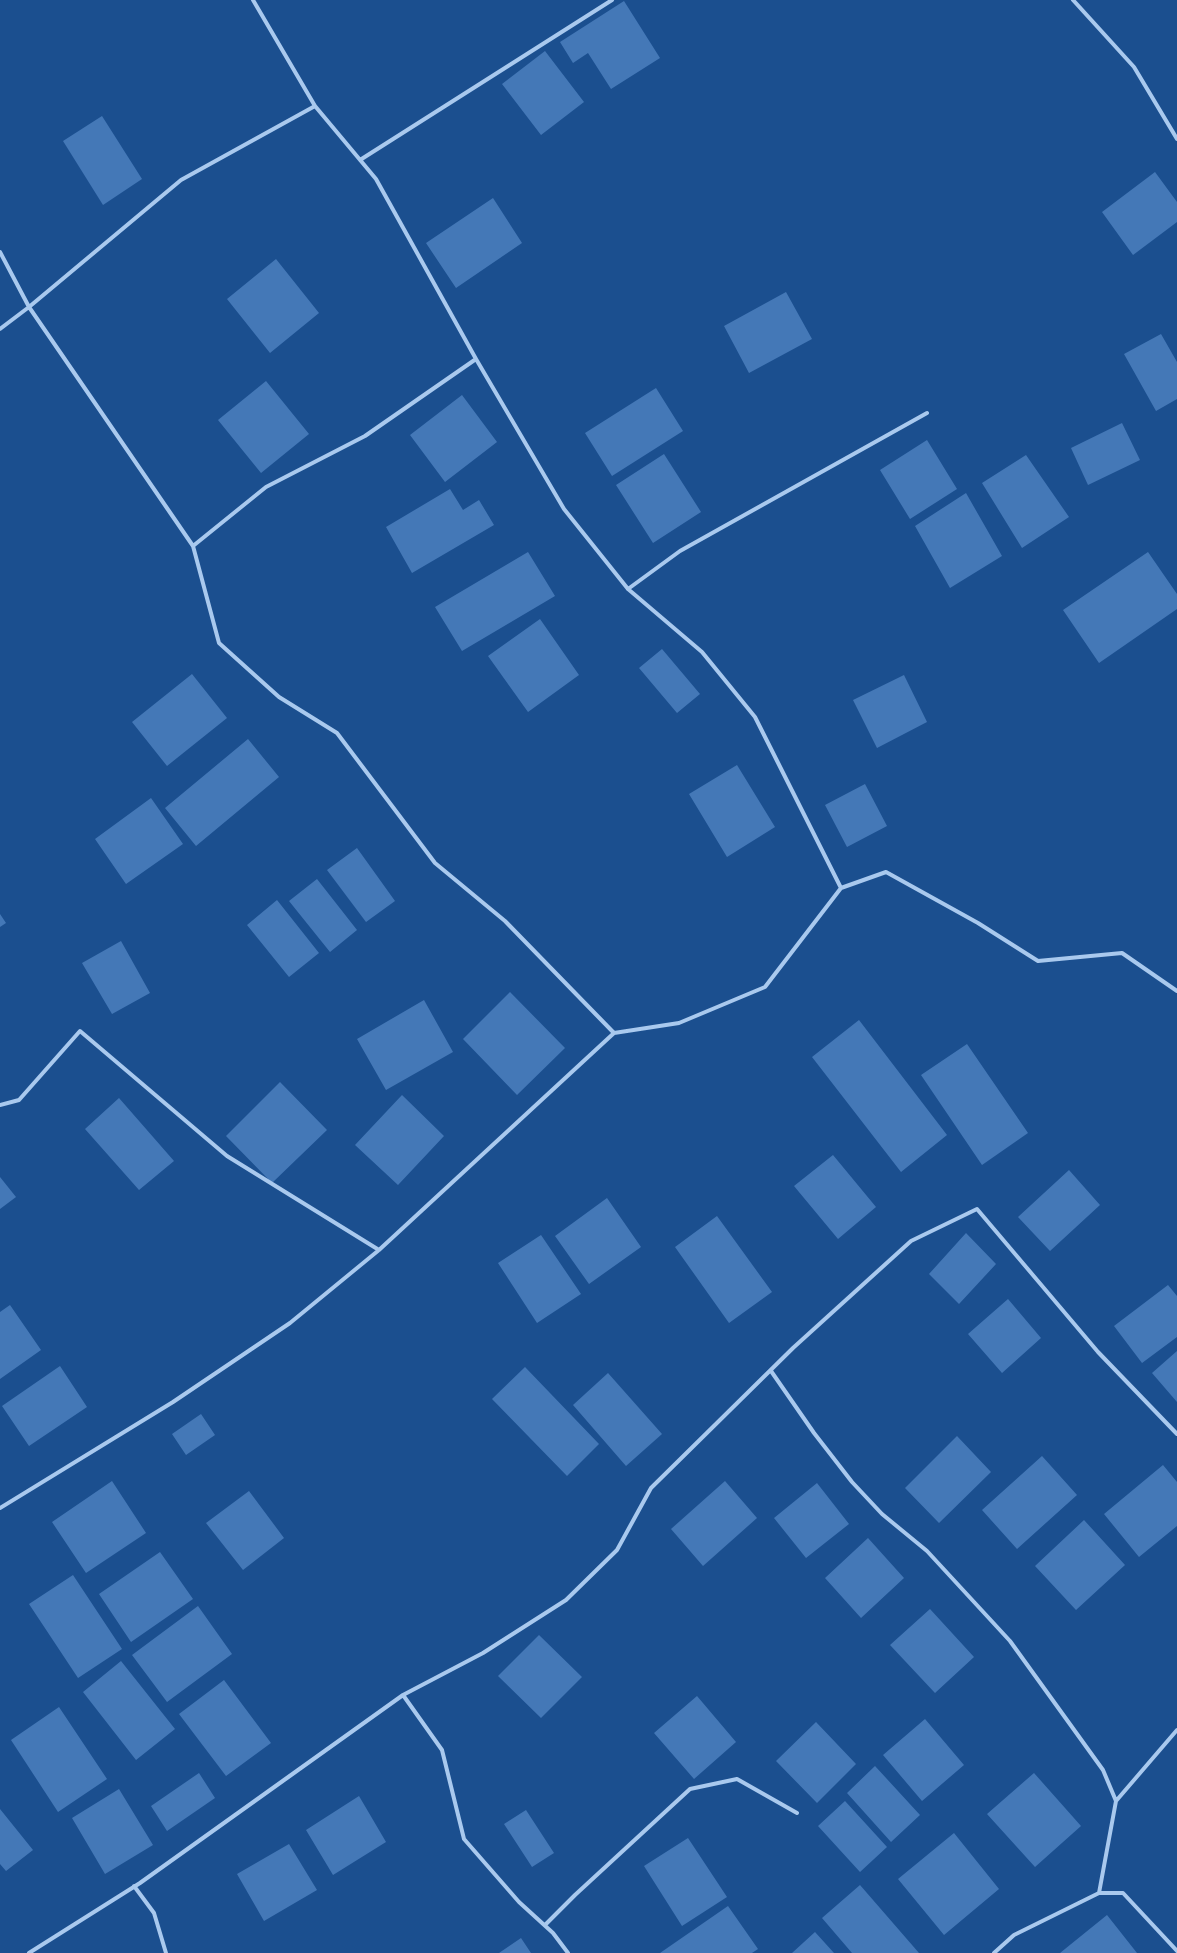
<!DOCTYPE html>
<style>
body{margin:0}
canvas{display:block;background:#1b4f8f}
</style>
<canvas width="1177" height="1953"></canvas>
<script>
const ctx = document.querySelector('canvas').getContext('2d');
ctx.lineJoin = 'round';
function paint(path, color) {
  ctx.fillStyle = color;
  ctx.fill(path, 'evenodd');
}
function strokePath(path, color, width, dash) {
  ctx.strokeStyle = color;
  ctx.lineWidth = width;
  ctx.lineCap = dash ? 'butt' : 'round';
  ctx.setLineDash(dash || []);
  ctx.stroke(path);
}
const building = new Path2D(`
 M624,1L660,58L611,89L588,53L573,63L560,42Z
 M545,51L584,102L541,135L502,84Z
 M102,116L142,179L103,205L63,141Z
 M1155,172L1177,202V222L1133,255L1102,212Z
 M493,198L522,243L456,288L426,243Z
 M276,259L319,313L270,353L227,299Z
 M786,292L812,339L749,373L724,326Z
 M1161,334L1177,362V399L1156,411L1124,354Z
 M266,381L309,434L261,473L218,420Z
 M656,388L683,431L612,476L585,433Z
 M462,395L497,442L445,482L410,435Z
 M1122,423L1140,460L1088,485L1071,448Z
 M927,440L957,489L910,519L880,470Z
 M664,454L701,512L653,543L616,485Z
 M1026,455L1069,517L1022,548L982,483Z
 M450,489L463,510L479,500L494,525L412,573L386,527Z
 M966,493L1002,556L950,588L915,526Z
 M528,552L555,596L462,651L435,607Z
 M1148,552L1177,594V609L1099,663L1063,610Z
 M540,619L579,675L528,712L488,656Z
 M662,649L700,694L677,713L639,668Z
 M192,674L227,718L167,766L132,722Z
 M904,675L927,722L877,748L853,700Z
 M248,739L279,777L196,846L165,808Z
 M737,765L775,827L727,857L689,794Z
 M865,784L887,826L847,847L825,805Z
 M151,798L183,844L126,884L95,839Z
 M357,848L395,901L366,922L327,870Z
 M317,879L357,930L330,952L289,901Z
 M277,900L319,953L289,977L247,925Z
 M0,914L6,923L0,927Z
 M121,941L150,993L112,1014L82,963Z
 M510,992L565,1048L517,1095L463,1039Z
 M424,1000L453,1052L386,1090L357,1039Z
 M859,1020L947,1135L901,1172L812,1057Z
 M967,1044L1028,1133L982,1165L921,1075Z
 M280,1082L327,1130L272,1183L226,1136Z
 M402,1095L444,1136L398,1185L355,1145Z
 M119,1098L174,1161L139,1190L85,1129Z
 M833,1155L876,1207L838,1239L794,1186Z
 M1069,1170L1100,1205L1050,1251L1018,1217Z
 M0,1177L16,1197L0,1209Z
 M607,1198L641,1247L589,1284L555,1236Z
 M717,1216L772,1292L729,1323L675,1247Z
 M966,1233L996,1264L959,1304L929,1274Z
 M541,1235L581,1294L537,1323L498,1263Z
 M1168,1285L1177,1296V1337L1142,1363L1114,1326Z
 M1008,1299L1041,1338L1002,1373L968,1334Z
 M10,1305L41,1350L0,1379V1312Z
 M1177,1351V1402L1152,1373Z
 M60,1366L87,1407L29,1446L2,1406Z
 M525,1367L599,1444L567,1476L492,1399Z
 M608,1373L662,1434L626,1466L573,1405Z
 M201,1414L215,1435L186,1455L172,1434Z
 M957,1436L991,1472L939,1523L905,1488Z
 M1042,1456L1077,1495L1017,1549L982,1510Z
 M1163,1465L1177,1482V1526L1139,1557L1104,1514Z
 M112,1481L146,1533L86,1573L52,1522Z
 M725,1481L757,1518L703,1566L671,1529Z
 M817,1483L849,1524L806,1558L774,1518Z
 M249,1491L284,1538L243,1570L206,1523Z
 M1084,1520L1125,1565L1076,1610L1035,1566Z
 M868,1538L904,1578L861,1618L825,1578Z
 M160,1552L193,1599L131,1642L99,1594Z
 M73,1575L122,1649L78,1678L29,1604Z
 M198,1606L232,1654L167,1702L132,1655Z
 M930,1609L974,1657L935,1693L890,1645Z
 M539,1635L582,1677L541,1718L498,1676Z
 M121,1661L175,1729L136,1760L83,1692Z
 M224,1680L271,1743L226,1776L179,1714Z
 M697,1696L736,1742L694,1779L654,1733Z
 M59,1707L107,1779L58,1812L11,1740Z
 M925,1719L964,1765L922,1801L883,1755Z
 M816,1722L856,1764L817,1803L776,1761Z
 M875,1766L920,1815L891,1842L847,1793Z
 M199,1773L215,1798L167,1831L151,1806Z
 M1034,1773L1081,1826L1035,1867L987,1814Z
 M119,1789L153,1845L105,1874L72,1818Z
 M359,1796L386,1842L333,1875L306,1830Z
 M845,1801L887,1847L860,1872L818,1826Z
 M0,1809L33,1850L6,1871L0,1864Z
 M526,1810L554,1853L532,1867L504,1824Z
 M954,1833L999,1889L944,1935L898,1879Z
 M688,1838L727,1897L682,1926L644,1866Z
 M289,1844L317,1890L264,1921L237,1874Z
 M860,1885L919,1953H852L822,1918Z
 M728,1906L758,1949L752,1953H660Z
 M1107,1915L1137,1953H1060Z
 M815,1932L834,1953H792Z
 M521,1938L531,1953H499Z`);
const street = new Path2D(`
 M1073,0L1134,67L1177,139
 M315,106L376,179L476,359L564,509L628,589L702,652L755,717L841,888L765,987L679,1023L614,1033
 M360,160L612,0
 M0,252L29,307L181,180L315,106L253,0
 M0,329L29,307L193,546
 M628,589L680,551L927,413
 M841,888L886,872L978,923L1038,961L1122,953L1177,991
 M0,1105L19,1100L80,1031L227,1156L379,1250
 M771,1371L814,1433L852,1482L882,1514L927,1551L1010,1641L1103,1770L1116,1801L1099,1893
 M0,1508L173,1402L290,1323L379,1250L614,1033L505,921L435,863L337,733L279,697L219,643L193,546L266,487L365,436L476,359
 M403,1695L442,1750L464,1839L519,1902L553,1933L568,1953
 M1116,1801L1177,1730
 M134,1886L154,1913L166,1953
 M545,1925L575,1895L690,1789L737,1779L797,1813
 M29,1953L140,1883L403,1695L483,1653L566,1600L617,1550L651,1488L793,1348L911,1241L977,1209L1098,1352L1177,1434
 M994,1953L1014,1935L1099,1893H1123L1177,1951`);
paint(building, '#4478b7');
strokePath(street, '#a9c9ee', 4);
</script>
